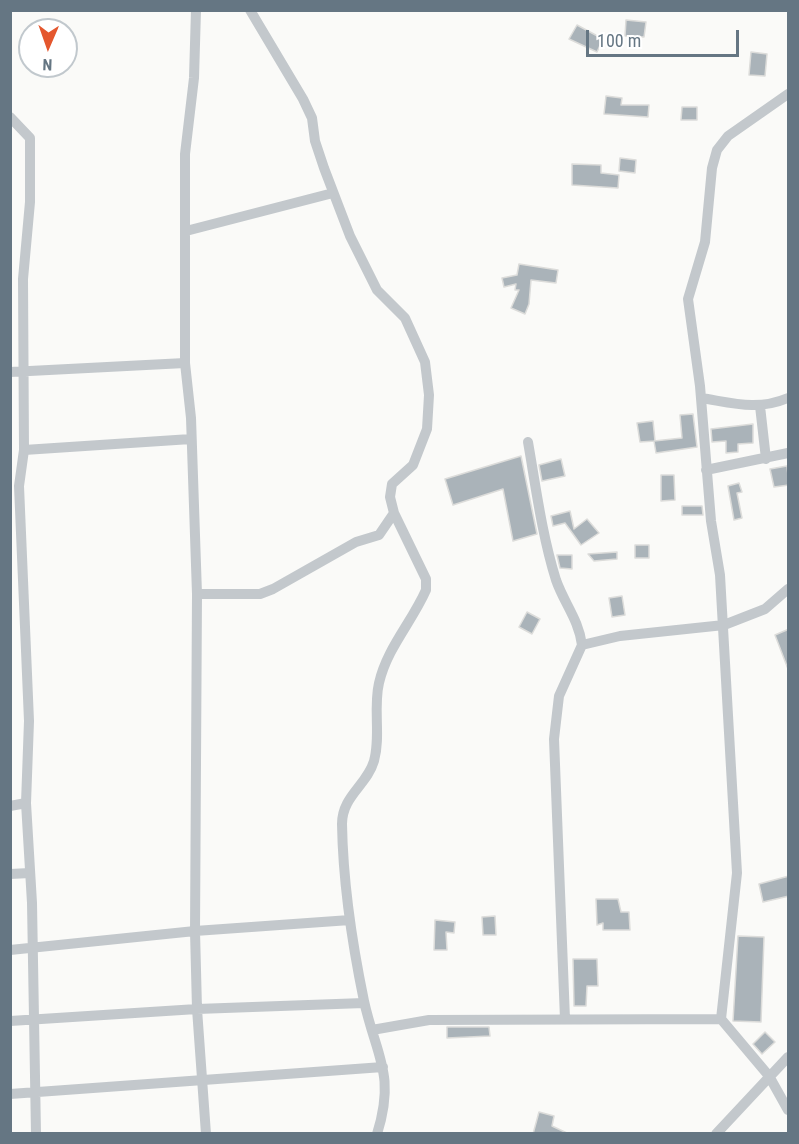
<!DOCTYPE html>
<style>
body{margin:0}
#map{position:relative;width:799px;height:1144px;overflow:hidden;background:#fafaf8;font-family:"Roboto Condensed",sans-serif}
canvas{display:block}
.frame{position:absolute;inset:0;border:12px solid #657683;pointer-events:none}
.north{position:absolute;left:18px;top:18px;width:60px;height:60px;box-sizing:border-box;background:#fff;border:2px solid #c1c8cd;border-radius:50%;rotate:182deg;font-size:16px;font-weight:700;line-height:24px;text-align:center;color:#657683}
.north::after{content:'';display:block;margin:auto;width:21px;height:27px;background:#e4572e;clip-path:polygon(50% 0,100% 100%,50% 72%,0 100%)}
.scale{position:absolute;left:586px;top:30px;width:153px;height:27px;box-sizing:border-box;border:3px solid #657683;border-top:0;padding-left:8px;font-size:18px;line-height:21px;white-space:nowrap;color:#657683;-webkit-text-stroke:4px #fff;paint-order:stroke}
</style>
<div id="map">
<canvas width="799" height="1144"></canvas>
<div class="frame"></div>
<div class="north">N</div>
<div class="scale">100 m</div>
</div>
<script>
const ctx = document.querySelector('canvas').getContext('2d');
ctx.lineJoin = 'round';
function paint(path, color) {
  ctx.fillStyle = color;
  ctx.fill(path, 'evenodd');
}
function strokePath(path, color, width, dash) {
  ctx.strokeStyle = color;
  ctx.lineWidth = width;
  ctx.lineCap = dash ? 'butt' : 'round';
  ctx.setLineDash(dash || []);
  ctx.stroke(path);
}
const building = new Path2D(`
 M626,20L646,22L644,37L625,36Z
 M577,25L603,39L597,52L569,39Z
 M751,52L767,54L765,76L749,75Z
 M606,96L622,98L621,105H649L648,117L604,114Z
 M682,107H697V120H681Z
 M620,158L636,160L635,173L619,171Z
 M572,164L601,165V173L619,175L618,188L572,185Z
 M519,264L558,270L556,283L531,280L529,304L525,314L511,308L519,290H515L516,284L504,287L502,278L517,275Z
 M693,414L697,447L656,453L654,441L682,438L680,415Z
 M653,421L655,441L640,442L637,423Z
 M753,424V443L738,444V452L726,453V441L712,442L711,429Z
 M521,456L537,534L513,541L503,489L453,505L445,479Z
 M561,459L565,476L542,481L539,465Z
 M787,466L789,485L774,487L770,469Z
 M661,475H674L675,500L661,501Z
 M739,483L742,492L737,493L742,518L734,520L728,486Z
 M682,506H702L703,515H682Z
 M570,511L574,529L587,519L599,533L581,545L565,523L553,526L551,516Z
 M635,545H649V558H635Z
 M617,552V559L594,561L588,554Z
 M557,555H572V569L560,568Z
 M622,596L625,615L612,617L609,598Z
 M527,612L540,619L532,634L519,627Z
 M789,629V668L788,669L775,635Z
 M789,876V896L763,902L759,884Z
 M596,899H618L621,912H629L630,930H603V923L597,925Z
 M495,916L496,935H483L482,917Z
 M435,920L455,922L454,933L446,932L447,950H434Z
 M738,936L764,937L761,1022L733,1021Z
 M573,959H597L598,986H587L586,1006H574Z
 M447,1027H489L490,1036L447,1038Z
 M765,1032L775,1042L762,1054L753,1044Z
 M539,1112L554,1116L552,1126L569,1134H533Z`);
const minor = new Path2D(`
 M196,10L194,78L185,154V363L191,418L197,594L195,931L197,1009L206,1134
 M250,10L303,99L312,118L315,141L324,168L350,236L377,290L405,318L425,362L429,395L427,429L413,465L392,484L390,497L394,513L426,579V590C412,622 387,648 379,683C373,708 381,736 374,761C367,785 342,796 342,824C343,883 352,943 364,1001C376,1056 396,1074 377,1134
 M10,117L30,138V202L23,279L24,450L19,486L29,721L26,803L32,903L36,1134
 M186,231L333,193
 M10,372L185,363
 M701,398C733,403 757,411 788,398
 M760,406L766,459
 M528,442C536,488 542,535 556,580C564,603 579,620 582,645L620,636L724,625L765,609L788,589
 M24,450L191,439
 M706,470L788,453
 M197,594H260L273,589L356,542L379,535L394,513
 M10,806L26,803
 M10,874L30,873
 M10,950L195,931L350,920
 M565,1019L554,739L559,696L582,645
 M721,1019L737,873L720,575L711,521L700,386L688,299L705,242L712,168L717,150L728,136L788,94
 M10,1021L197,1009L364,1003
 M372,1030L429,1020L721,1019L769,1076L788,1110
 M10,1094L383,1067
 M716,1134L788,1057`);
paint(building, '#aab3b9');
strokePath(building, '#dcdcda', 1.5);
strokePath(minor, '#c3c8cc', 10);
</script>
